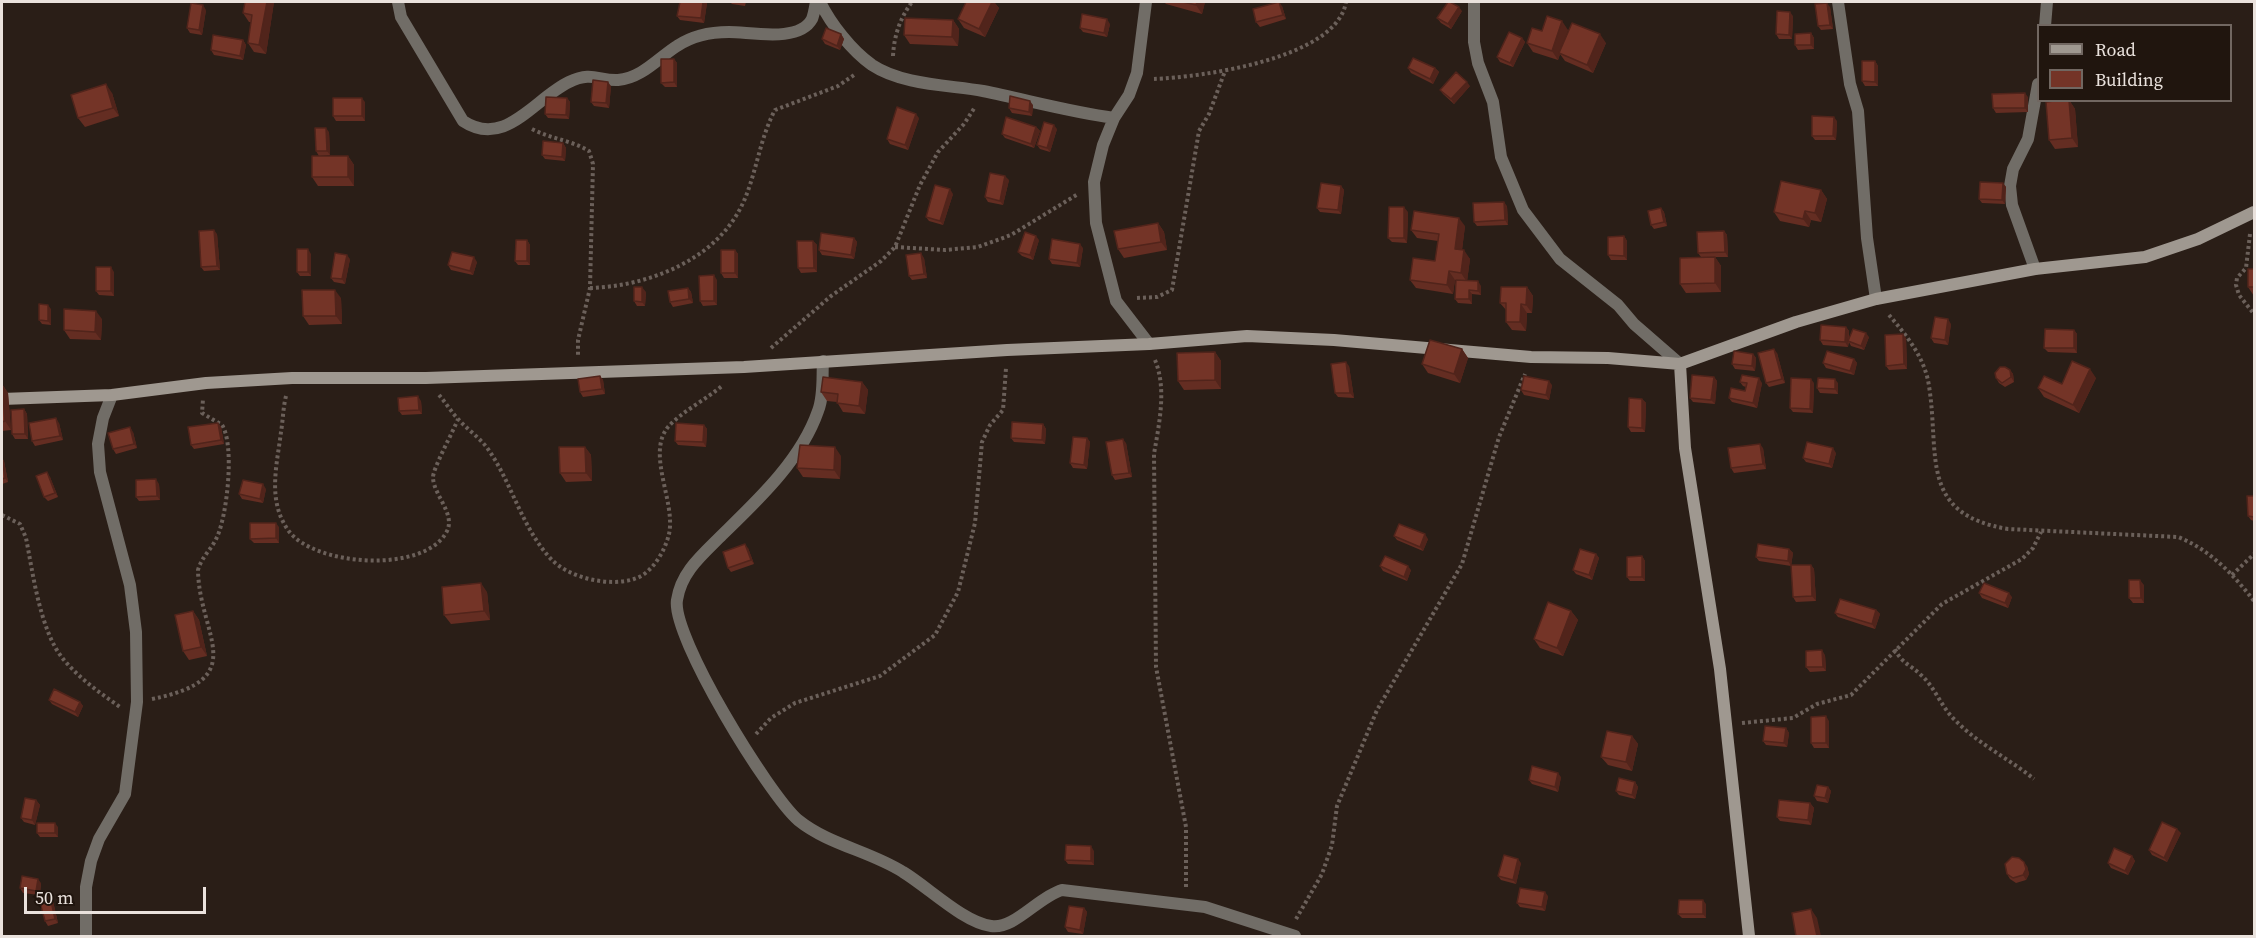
<!DOCTYPE html>
<style>
body{margin:0}
#map{position:relative;width:2256px;height:938px;overflow:hidden;background:#2a1e17;font-family:"Source Serif 4",serif}
canvas{display:block}
.frame{position:absolute;inset:0;border:3px solid #eae2dd;pointer-events:none}
.legend{position:absolute;left:2037px;top:24px;width:195px;height:78px;box-sizing:border-box;background:#20150e;border:2px solid #716761;margin:0;padding:8px 10px;list-style:none;font-size:18px;color:#eae2dd}
.legend li{display:flex;align-items:center;gap:12px;height:30px}
.legend b{width:30px;border:2px solid #716761}
.scale{position:absolute;left:24px;top:887px;width:182px;height:27px;box-sizing:border-box;border:3px solid #eae2dd;border-top:0;padding-left:8px;font-size:18px;line-height:21px;white-space:nowrap;color:#eae2dd;-webkit-text-stroke:4px #20150e;paint-order:stroke}
</style>
<div id="map">
<canvas width="2256" height="938"></canvas>
<div class="frame"></div>
<ul class="legend">
<li><b style="height:8px;background:#9f9890"></b>Road</li>
<li><b style="height:16px;background:#743427"></b>Building</li>
</ul>
<div class="scale">50 m</div>
</div>
<script>
const ctx = document.querySelector('canvas').getContext('2d');
ctx.lineJoin = 'round';
function strokePath(path, color, width, dash) {
  ctx.strokeStyle = color;
  ctx.lineWidth = width;
  ctx.lineCap = dash ? 'butt' : 'round';
  ctx.setLineDash(dash || []);
  ctx.stroke(path);
}
function paint(path, color) {
  ctx.fillStyle = color;
  ctx.fill(path, 'evenodd');
}
const path = new Path2D(`
 M893,56C894,36 900,18 912,2
 M1154,79C1201,77 1337,59 1346,2
 M532,129C551,139 571,140 589,151L593,164L590,288L578,340V356
 M2250,234L2246,268L2237,278L2236,285L2239,295L2254,314
 M895,247L945,250L978,247L1011,235L1078,194
 M590,288C651,286 722,258 746,196C757,168 761,136 775,110L838,86L854,75
 M1137,298L1157,297L1172,290L1199,131L1209,114L1225,71
 M1889,315C1907,336 1925,358 1929,386C1940,455 1918,514 2008,529L2178,537C2209,549 2234,575 2254,601
 M771,348L831,296L881,261L895,247L920,185L938,152L964,124L975,107
 M1155,360C1167,389 1159,424 1154,454L1156,667L1186,827V888
 M439,395C446,403 452,413 459,420C468,430 480,438 488,449C512,483 522,529 552,560C570,578 609,587 634,579C652,574 665,551 669,534C676,502 646,454 668,427C681,412 707,399 723,385
 M286,396C283,408 283,420 281,432C277,465 267,500 288,530C313,566 422,574 446,533C457,515 434,496 433,478C432,470 454,430 458,419
 M2,515L20,524L26,538C33,573 40,632 64,660C80,679 100,693 120,707
 M2232,575L2254,554
 M1895,649C1901,663 1911,665 1921,675C1935,687 1941,707 1955,720C1978,744 2008,758 2034,779
 M152,699C253,679 199,636 198,570C202,556 212,549 217,537C227,516 235,445 222,425L202,413L203,399
 M1742,723L1793,718L1817,704L1851,695L1942,604L2022,559L2033,548L2041,532
 M756,734L771,718L795,703L880,676L935,635L958,592L975,523L982,442L990,425L1003,410L1006,368
 M1296,919L1322,874L1332,845L1337,806L1377,710L1462,564L1499,437L1525,374`);
const street = new Path2D(`
 M398,2L401,17L463,121C505,149 535,98 569,82C592,71 599,81 618,80C642,78 658,58 677,46C692,36 711,32 729,32C751,32 799,43 812,19C814,14 815,7 816,2
 M820,2C831,24 851,50 872,65C902,85 949,85 983,91C1027,100 1070,112 1114,118
 M1146,2L1137,73L1129,95L1114,118L1103,145L1094,182L1096,223L1116,301L1149,344
 M1474,2V42L1478,63L1493,102L1501,157L1523,210L1560,259L1618,305L1634,324L1680,364
 M1838,2L1850,84L1858,111L1867,238L1876,299
 M2045,26L2047,2
 M2035,269L2012,205L2010,186L2013,169L2028,139L2038,84
 M823,361C822,377 824,396 818,411C801,460 758,500 722,535C702,555 681,572 677,600C671,636 769,795 798,820C829,845 870,851 903,872C928,887 963,922 991,926C1014,930 1038,897 1062,890L1205,907L1295,936
 M86,936V887L91,861L99,839L125,794L137,702L136,632L130,585L100,472L98,444L103,418L112,395`);
const secondary = new Path2D(`
 M1680,364L1685,448L1720,669L1749,936
 M2,399L112,395L206,383L292,378H426L744,367L1007,350L1149,344L1247,336L1334,340L1531,357L1608,358L1680,364L1796,322L1876,299L2035,269L2145,257L2198,239L2254,212`);
const wall = new Path2D(`
 M274,2L266,54L254,52L248,43L251,22H249L243,13Z
 M680,2H705L707,3L704,23L680,20L677,16Z
 M730,2H746L745,6L732,4Z
 M966,2H994L999,8L985,37L964,28L958,19Z
 M1164,2H1205L1202,14L1166,4Z
 M1282,6L1286,19L1260,27L1256,22Z
 M1830,7L1833,29L1821,30L1818,26Z
 M206,10L202,35L190,33L187,28Z
 M1462,11L1451,29L1441,23L1437,18Z
 M1793,16L1792,39H1779L1776,34Z
 M953,20L959,29L958,46L910,44L904,35Z
 M1110,24L1107,37L1083,32L1080,28Z
 M1568,30L1564,41L1606,43L1593,73L1565,61L1560,54L1558,60L1533,52L1527,43L1542,31Z
 M1811,33L1814,38V49L1798,50L1795,45Z
 M841,34L844,39L840,50L825,44L822,39Z
 M1522,38L1525,42L1513,67L1500,62L1497,57Z
 M243,40L246,45L243,60L214,55L211,50Z
 M674,59L677,63V87H665L661,83Z
 M1875,61L1878,66V86H1865L1862,81Z
 M1408,68H1435L1439,72L1433,84L1411,73Z
 M611,86L609,108L594,106L591,102Z
 M1470,86L1454,104L1443,94L1440,90Z
 M112,93L119,116L85,127L78,118Z
 M2028,97V112L1996,113L1993,108Z
 M567,98L570,102L569,119L548,118L545,114Z
 M2069,100L2075,109L2078,147L2055,149L2049,140Z
 M365,102V121H336L333,116Z
 M1033,105L1032,116L1012,113L1009,108Z
 M919,118L908,150L890,144L887,139Z
 M1837,121L1836,140H1815L1812,136Z
 M1036,127L1040,131L1034,148L1005,138L1002,134Z
 M1057,129L1050,152L1040,149L1037,145Z
 M329,132L330,155L319,156L316,151Z
 M563,143L566,148L565,161L545,159L542,155Z
 M348,156L354,165V186H318L312,177Z
 M1009,180L1003,205L988,202L985,197Z
 M2003,183L2006,187L2005,204L1982,203L1979,199Z
 M1341,186L1344,190L1341,214L1320,212L1317,208Z
 M1821,190L1827,199L1821,222L1811,220L1809,227L1780,221L1774,212Z
 M953,194L943,225L929,221L926,217Z
 M1507,206L1508,225L1477,226L1474,222Z
 M1661,208L1664,212L1667,226L1654,229L1651,225Z
 M1408,212L1407,243L1392,242L1388,238Z
 M1158,223L1164,232L1167,250L1124,258L1118,249Z
 M1465,226L1462,250L1470,259L1467,281L1481,286V295L1472,294V304L1458,303L1455,299L1459,280H1455L1453,294L1416,288L1410,280L1435,261L1438,241L1417,238L1411,230Z
 M1724,231L1727,235L1728,257H1701L1698,253Z
 M217,234L220,270L204,271L201,267Z
 M1624,236L1627,241V260H1611L1608,255Z
 M854,238L857,242L854,259L822,255L819,250Z
 M527,240L530,245V265H518L515,261Z
 M1039,240L1033,260L1022,256L1018,252Z
 M813,241L817,245V272L801,273L798,268Z
 M1083,248L1080,267L1052,264L1049,259Z
 M735,250L738,254V278H724L721,273Z
 M311,254V276H300L297,272Z
 M1715,257L1721,266V292L1686,293L1680,284Z
 M924,258L927,278L912,280L909,276Z
 M350,259L345,284L334,282L331,278Z
 M477,262L473,275L451,270L448,265Z
 M2254,269V296L2248,287Z
 M114,272V296L99,295L96,291Z
 M717,280V305L703,306L700,301Z
 M1527,287L1533,296L1532,313H1527L1526,331L1512,330L1506,322V310L1500,303Z
 M688,288L691,292L693,303L673,307L670,302Z
 M646,292L645,306H637L634,301Z
 M341,298L342,324L309,325L303,316Z
 M51,309V325L42,324L39,320Z
 M102,319L101,340L70,339L64,330Z
 M1951,324L1948,345L1934,343L1931,338Z
 M1846,327L1849,331V341L1869,337L1864,350L1851,346L1849,342L1848,347L1823,345L1820,340Z
 M2074,330L2077,334V353L2048,352L2044,348Z
 M1906,338L1907,369L1889,370L1886,366Z
 M1462,349L1468,358L1460,383L1428,373L1422,364Z
 M1215,352L1221,361V389L1184,390L1178,381Z
 M1777,353L1785,383L1769,387L1766,383Z
 M1753,354L1756,358L1755,371L1735,369L1732,364Z
 M1854,359L1857,363L1854,375L1826,368L1823,363Z
 M1349,366L1354,398L1338,397L1335,393Z
 M2010,370L2013,374L2014,382L2005,387L1999,383L1996,378Z
 M600,376L603,380L605,394L583,397L580,392Z
 M1714,377L1717,381L1715,404L1693,402L1690,398Z
 M2096,378L2079,413L2044,397L2038,388Z
 M862,382L868,390L865,414L843,412L837,402L827,401L821,392Z
 M1740,382L1762,383L1757,408L1732,402L1729,398L1745,391L1746,387L1743,386Z
 M1814,383L1813,413L1793,412L1790,408Z
 M1838,383V394L1820,393L1817,388Z
 M2,384L8,393L11,430L2,431Z
 M1552,385L1549,400L1524,395L1521,390Z
 M1642,399L1646,403L1645,432H1631L1628,427Z
 M421,401L422,414L402,415L399,411Z
 M24,409L27,414L28,439H15L12,434Z
 M59,423L63,440L35,446L32,441Z
 M218,423L221,427L224,444L194,449L191,445Z
 M1043,424L1046,429L1045,444L1014,442L1011,438Z
 M704,425L707,429L706,447L678,445L675,441Z
 M133,432L137,448L116,454L113,449Z
 M1087,438L1090,442L1087,469L1073,468L1070,463Z
 M1126,443L1132,477L1115,480L1112,475Z
 M585,447L591,455L592,481L566,482L560,473Z
 M1763,448L1766,469L1734,473L1731,468Z
 M1836,453L1832,468L1806,462L1803,458Z
 M841,456L840,479L803,477L797,468Z
 M2,458L4,461L8,482L2,484Z
 M50,477L58,497L48,501L44,497Z
 M159,484L160,500L139,501L136,497Z
 M266,489L263,503L242,499L239,494Z
 M2254,496V521L2251,520L2248,516Z
 M279,527V543H254L250,539Z
 M1394,536L1428,539L1423,551L1397,540Z
 M748,548L754,564L731,572L728,568Z
 M1789,549L1793,553L1791,566L1759,561L1756,557Z
 M1596,554L1599,558L1592,580L1576,574L1573,570Z
 M1642,556L1645,561V581H1630L1627,577Z
 M1811,565L1814,569L1816,601L1796,602L1793,597Z
 M1380,566L1411,570L1407,581L1383,571Z
 M2144,585V603H2133L2129,598Z
 M487,592L490,620L451,624L444,615Z
 M1979,593L2012,597L2008,608L1982,598Z
 M1876,610L1880,614L1875,629L1838,617L1835,613Z
 M193,611L199,620L207,656L189,660L183,651Z
 M1571,611L1578,620L1563,656L1540,648L1534,639Z
 M1825,655L1826,671L1810,672L1806,667Z
 M49,700L80,702L83,706L78,717L52,704Z
 M1829,721V748H1814L1811,743Z
 M1786,728L1789,733L1787,747L1766,745L1763,741Z
 M1632,736L1638,744L1632,771L1608,765L1601,757Z
 M1561,777L1558,792L1532,784L1529,780Z
 M1635,782L1638,787L1635,799L1619,795L1616,791Z
 M1828,787L1831,791L1828,803L1817,801L1814,796Z
 M36,800L40,805L35,825L24,822L21,818Z
 M1810,803L1814,808L1811,825L1780,821L1777,817Z
 M58,827V837H40L37,833Z
 M2181,833L2167,862L2152,855L2149,850Z
 M1094,851V865L1068,864L1065,860Z
 M2132,856L2135,861L2128,875L2111,868L2108,863Z
 M1521,863L1516,884L1501,880L1498,876Z
 M2027,866L2029,874L2026,880L2016,883L2010,879L2007,874Z
 M41,883L40,895L52,897L58,923L48,926L45,921L39,895L23,893L20,888Z
 M1548,896L1545,911L1520,907L1517,903Z
 M1706,904V918H1682L1678,914Z
 M1084,908L1087,912L1083,934L1068,932L1065,927Z`);
const shadedWall = new Path2D(`
 M267,2H274L266,54L259,45Z
 M703,2H705L707,3L704,23L701,18Z
 M992,2H994L999,8L985,37L979,29Z
 M1197,2H1205L1202,14L1196,5Z
 M1279,2L1282,6L1286,19L1283,15Z
 M1827,3L1830,7L1833,29L1830,25Z
 M203,5L206,10L202,35L199,30Z
 M1459,7L1462,11L1451,29L1448,24Z
 M1790,12L1793,16L1792,39L1789,35Z
 M1107,19L1110,24L1107,37L1104,33Z
 M953,20L959,29L958,46L952,37Z
 M1562,21L1568,30L1558,60L1552,51Z
 M1811,33L1814,38V49L1811,45Z
 M841,34L844,39L840,50L837,46Z
 M1600,34L1606,43L1593,73L1587,65Z
 M1522,38L1525,42L1513,67L1510,63Z
 M243,40L246,45L243,60L240,56Z
 M674,59L677,63V87L674,82Z
 M1875,61L1878,66V86L1875,82Z
 M1435,68L1439,72L1433,84L1430,79Z
 M608,82L611,86L609,108L606,103Z
 M1467,82L1470,86L1454,104L1451,99Z
 M106,84L112,93L119,116L113,108Z
 M2025,93L2028,97V112L2025,108Z
 M362,98L365,102V121L362,116Z
 M567,98L570,102L569,119L566,115Z
 M2069,100L2075,109L2078,147L2072,138Z
 M1030,101L1033,105L1032,116L1029,112Z
 M916,114L919,118L908,150L905,145Z
 M1834,117L1837,121L1836,140L1833,136Z
 M1054,125L1057,129L1050,152L1047,148Z
 M1036,127L1040,131L1034,148L1031,144Z
 M326,128L329,132L330,155L327,151Z
 M563,143L566,148L565,161L562,157Z
 M348,156L354,165V186L348,177Z
 M1005,176L1009,180L1003,205L1000,201Z
 M2003,183L2006,187L2005,204L2002,200Z
 M1341,186L1344,190L1341,214L1338,210Z
 M950,189L953,194L943,225L940,221Z
 M1821,190L1827,199L1821,222L1815,213Z
 M1504,202L1507,206L1508,225L1505,220Z
 M1404,207L1408,212L1407,243L1404,238Z
 M1661,208L1664,212L1667,226L1664,222Z
 M1805,211L1811,220L1809,227L1803,219Z
 M1459,218L1465,226L1461,258L1455,249Z
 M1158,223L1164,232L1167,250L1161,242Z
 M214,230L217,234L220,270L217,266Z
 M1724,231L1727,235L1728,257L1725,252Z
 M1036,236L1039,240L1033,260L1030,255Z
 M1624,236L1627,241V260L1624,256Z
 M854,238L857,242L854,259L851,255Z
 M527,240L530,245V265L527,261Z
 M813,241L817,245V272L814,268Z
 M1080,244L1083,248L1080,267L1077,263Z
 M308,249L311,254V276L308,272Z
 M735,250L738,254V278L735,273Z
 M1464,250L1470,259L1467,282L1461,273Z
 M921,253L924,258L927,278L924,274Z
 M347,255L350,259L345,284L342,279Z
 M474,257L477,262L473,275L470,271Z
 M1715,257L1721,266V292L1715,283Z
 M111,267L114,272V296L111,291Z
 M1449,271L1455,280L1453,294L1447,285Z
 M714,275L717,280V305L714,301Z
 M1478,281L1481,286V295L1478,291Z
 M642,287L646,292L645,306L642,302Z
 M1527,287L1533,296L1532,313L1526,305Z
 M688,288L691,292L693,303L689,299Z
 M335,290L341,298L342,324L336,316Z
 M1469,290L1472,294V304L1469,299Z
 M1521,304L1527,313L1526,331L1520,322Z
 M48,305L51,309V325L48,321Z
 M96,311L102,319L101,340L95,332Z
 M1948,319L1951,324L1948,345L1945,340Z
 M1846,327L1849,331L1848,347L1845,342Z
 M2074,330L2077,334V353L2074,348Z
 M1866,333L1869,337L1864,350L1861,346Z
 M1903,334L1906,338L1907,369L1904,364Z
 M1462,349L1468,358L1460,383L1454,374Z
 M1774,349L1777,353L1785,383L1782,379Z
 M1215,352L1221,361V389L1215,380Z
 M1753,354L1756,358L1755,371L1752,366Z
 M1854,359L1857,363L1854,375L1850,371Z
 M1346,362L1349,366L1354,398L1350,393Z
 M2090,369L2096,378L2079,413L2073,405Z
 M2010,370L2013,374L2014,382L2011,377Z
 M600,376L603,380L605,394L602,389Z
 M1714,377L1717,381L1715,404L1711,400Z
 M1759,378L1762,383L1757,408L1753,403Z
 M1811,379L1814,383L1813,413L1810,409Z
 M1835,379L1838,383V394L1835,389Z
 M1549,381L1552,385L1549,400L1546,395Z
 M862,382L868,390L865,414L859,406Z
 M2,384L8,393L11,430L5,421Z
 M418,396L421,401L422,414L419,410Z
 M1642,399L1646,403L1645,432L1642,428Z
 M24,409L27,414L28,439L25,434Z
 M56,418L59,423L63,440L60,436Z
 M218,423L221,427L224,444L221,440Z
 M1043,424L1046,429L1045,444L1042,440Z
 M704,425L707,429L706,447L703,442Z
 M130,427L133,432L137,448L134,444Z
 M1087,438L1090,442L1087,469L1084,465Z
 M1123,439L1126,443L1132,477L1129,473Z
 M1760,444L1763,448L1766,469L1763,464Z
 M585,447L591,455L592,481L586,473Z
 M835,447L841,456L840,479L834,470Z
 M1833,448L1836,453L1832,468L1829,464Z
 M2,458L4,461L8,482L5,478Z
 M47,472L50,477L58,497L55,493Z
 M156,479L159,484L160,500L157,496Z
 M263,484L266,489L263,503L260,499Z
 M276,523L279,527V543L276,538Z
 M1425,534L1428,539L1423,551L1420,547Z
 M745,544L748,548L754,564L751,560Z
 M1789,549L1793,553L1791,566L1788,561Z
 M1596,554L1599,558L1592,580L1589,575Z
 M1642,556L1645,561V581L1642,577Z
 M1811,565L1814,569L1816,601L1812,596Z
 M1408,566L1411,570L1407,581L1404,577Z
 M2140,580L2144,585V603L2141,598Z
 M481,583L487,592L490,620L484,611Z
 M2009,593L2012,597L2008,608L2005,603Z
 M1876,610L1880,614L1875,629L1872,624Z
 M193,611L199,620L207,656L201,647Z
 M1571,611L1578,620L1563,656L1557,648Z
 M1822,650L1825,655L1826,671L1823,667Z
 M80,702L83,706L78,717L75,712Z
 M1826,716L1829,721V748L1826,743Z
 M1786,728L1789,733L1787,747L1784,743Z
 M1632,736L1638,744L1632,771L1626,762Z
 M1558,773L1561,777L1558,792L1555,787Z
 M1635,782L1638,787L1635,799L1632,795Z
 M1828,787L1831,791L1828,803L1825,798Z
 M36,800L40,805L35,825L32,820Z
 M1810,803L1814,808L1811,825L1808,820Z
 M55,823L58,827V837L55,833Z
 M2177,829L2181,833L2167,862L2164,858Z
 M1091,846L1094,851V865L1091,861Z
 M2132,856L2135,861L2128,875L2125,871Z
 M1518,859L1521,863L1516,884L1513,880Z
 M2024,862L2027,866L2029,874L2026,880L2023,875Z
 M38,879L41,883L39,895L36,891Z
 M49,892L52,897L58,923L55,919Z
 M1545,892L1548,896L1545,911L1542,907Z
 M1703,900L1706,904V918L1703,914Z
 M1084,908L1087,912L1083,934L1080,930Z
 M1811,909L1817,918L1821,936H1817Z`);
const building = new Path2D(`
 M245,2H267L259,45L248,43L252,15L243,13Z
 M680,2H703L701,18L677,16Z
 M966,2H992L979,29L958,19Z
 M1183,2H1197L1196,5Z
 M1279,2L1283,15L1256,22L1253,9Z
 M1448,2H1450L1459,7L1448,24L1437,18Z
 M191,3L203,5L199,30L187,28Z
 M1827,3L1830,25L1818,26L1815,4Z
 M1777,11L1790,12L1789,35L1776,34Z
 M1082,14L1107,19L1104,33L1080,28Z
 M1547,16L1562,21L1552,51L1527,43L1532,28L1542,31Z
 M905,18L953,20L952,37L904,35Z
 M1572,23L1600,34L1587,65L1559,53Z
 M826,28L841,34L837,46L822,39Z
 M1509,32L1522,38L1510,63L1497,57Z
 M1811,33V45H1795V34Z
 M213,35L243,40L240,56L211,50Z
 M1413,58L1435,68L1430,79L1408,68Z
 M661,59H674V82L661,83Z
 M1862,61H1875V82L1862,81Z
 M1456,72L1467,82L1451,99L1440,90Z
 M593,80L608,82L606,103L591,102Z
 M106,84L113,108L78,118L71,95Z
 M2025,93V108H1993L1992,94Z
 M1010,96L1030,101L1029,112L1009,108Z
 M546,97L567,98L566,115L545,114Z
 M333,98H362V116H333Z
 M2062,100H2069L2072,138L2049,140L2046,102Z
 M897,107L916,114L905,145L887,139Z
 M1812,116L1834,117L1833,136H1812Z
 M1006,117L1036,127L1031,144L1002,134Z
 M1044,122L1054,125L1047,148L1037,145Z
 M315,128H326L327,151H316Z
 M543,141L563,143L562,157L542,155Z
 M312,156H348V177H312Z
 M990,173L1005,176L1000,201L985,197Z
 M1781,181L1821,190L1815,213L1805,211L1803,219L1774,212Z
 M1980,182L2003,183L2002,200L1979,199Z
 M1321,183L1341,186L1338,210L1317,208Z
 M935,185L950,189L940,221L926,217Z
 M1504,202L1505,220L1474,222L1473,203Z
 M1389,207H1404V238H1388Z
 M1661,208L1664,222L1651,225L1648,211Z
 M1414,211L1459,218L1455,249L1464,250L1461,273L1449,271L1447,285L1410,280L1413,258L1435,261L1439,234L1411,230Z
 M1158,223L1161,242L1118,249L1114,231Z
 M214,230L217,266L201,267L199,231Z
 M1724,231L1725,252L1698,253L1697,232Z
 M1025,232L1036,236L1030,255L1018,252Z
 M821,233L854,238L851,255L819,250Z
 M1624,236V256L1608,255V237Z
 M1052,239L1080,244L1077,263L1049,259Z
 M516,240H527V261H515Z
 M797,241H813L814,268H798Z
 M297,249H308V272H297Z
 M721,250H735V273H721Z
 M452,252L474,257L470,271L448,265Z
 M335,253L347,255L342,279L331,278Z
 M921,253L924,274L909,276L906,255Z
 M1715,257V283L1680,284V258Z
 M96,267H111V291H96Z
 M2248,269H2254V287H2248Z
 M714,275V301H700L699,276Z
 M1456,280L1478,281V291L1469,290V299H1455Z
 M634,287H642V302L634,301Z
 M1501,287H1527L1526,305L1521,304L1520,322H1506V303H1500Z
 M688,288L689,299L670,302L668,291Z
 M302,290H335L336,316H303Z
 M39,304L48,305V321L39,320Z
 M64,309L96,311L95,332L64,330Z
 M1935,317L1948,319L1945,340L1931,338Z
 M1821,325L1846,327L1845,342L1820,340Z
 M1853,329L1866,333L1861,346L1848,341Z
 M2045,329L2074,330V348H2044Z
 M1903,334L1904,364L1886,366L1885,335Z
 M1430,340L1462,349L1454,374L1422,364Z
 M1774,349L1782,379L1766,383L1758,353Z
 M1734,351L1753,354L1752,366L1732,364Z
 M1827,351L1854,359L1850,371L1823,363Z
 M1215,352V380L1178,381L1177,353Z
 M2072,361L2090,369L2073,405L2038,388L2044,376L2062,384Z
 M1346,362L1350,393H1335L1331,364Z
 M2000,367H2005L2010,370L2011,377L2002,383L1996,378L1995,373Z
 M1692,375L1714,377L1711,400L1690,398Z
 M1742,375L1759,378L1753,403L1729,398L1731,388L1745,391L1747,383L1740,382Z
 M600,376L602,389L580,392L578,379Z
 M1524,376L1549,381L1546,395L1521,390Z
 M823,377L862,382L859,406L837,403L838,394L821,392Z
 M1791,378L1811,379L1810,409L1790,408Z
 M1818,378L1835,379V389L1817,388Z
 M2,384L5,421L2,422Z
 M418,396L419,410L399,411L398,398Z
 M1629,398L1642,399V428L1628,427Z
 M24,409L25,434H12L11,410Z
 M56,418L60,436L32,441L29,423Z
 M1012,422L1043,424L1042,440L1011,438Z
 M218,423L221,440L191,445L188,427Z
 M676,423L704,425L703,442L675,441Z
 M130,427L134,444L113,449L108,433Z
 M1073,437L1087,438L1084,465L1070,463Z
 M1123,439L1129,473L1112,475L1106,442Z
 M1807,442L1833,448L1829,464L1803,458Z
 M1760,444L1763,464L1731,468L1728,448Z
 M800,445L835,447L834,470L797,468Z
 M559,447H585L586,473H560Z
 M2,459L5,478L2,479Z
 M47,472L55,493L44,497L36,476Z
 M156,479L157,496L136,497V480Z
 M243,480L263,484L260,499L239,494Z
 M2247,496H2254V517L2248,516Z
 M250,523H276V538L250,539Z
 M1399,524L1425,534L1420,547L1394,536Z
 M745,544L751,560L728,568L723,552Z
 M1758,544L1789,549L1788,561L1756,557Z
 M1580,549L1596,554L1589,575L1573,570Z
 M1385,556L1408,566L1404,577L1380,566Z
 M1642,556V577H1627V557Z
 M1791,565H1811L1812,596L1793,597Z
 M2129,580H2140L2141,598H2129Z
 M481,583L484,611L444,615L442,587Z
 M1984,583L2009,593L2005,603L1979,593Z
 M1840,599L1876,610L1872,624L1835,613Z
 M1548,602L1571,611L1557,648L1534,639Z
 M193,611L201,647L183,651L175,615Z
 M1822,650L1823,667H1806V651Z
 M54,689L80,702L75,712L49,700Z
 M1826,716V743H1811V717Z
 M1765,726L1786,728L1784,743L1763,741Z
 M1607,731L1632,736L1626,762L1601,757Z
 M1532,766L1558,773L1555,787L1529,780Z
 M1619,778L1635,782L1632,795L1616,791Z
 M1817,785L1828,787L1825,798L1814,796Z
 M25,798L36,800L32,820L21,818Z
 M1779,800L1810,803L1808,820L1777,817Z
 M2162,822L2177,829L2164,858L2149,850Z
 M37,823H55V833H37Z
 M1066,845L1091,846V861L1065,860Z
 M2114,848L2132,856L2125,871L2108,863Z
 M1504,855L1518,859L1513,880L1498,876Z
 M2012,857L2019,858L2024,862L2026,869L2023,875L2013,878L2007,874L2005,864Z
 M22,876L38,879L36,891L20,888Z
 M1520,888L1545,892L1542,907L1517,903Z
 M49,892L55,919L45,921L38,895Z
 M1679,900H1703V914H1678Z
 M1069,906L1084,908L1080,930L1065,927Z
 M1811,909L1817,936H1796L1792,913Z`);
strokePath(path, '#6b605a', 4, [3, 3]);
strokePath(street, '#716d67', 12);
strokePath(secondary, '#9f9890', 12);
paint(wall, '#642d22');
paint(shadedWall, '#51241b');
paint(building, '#743427');
strokePath(building, '#51241b', 1.5);
</script>
